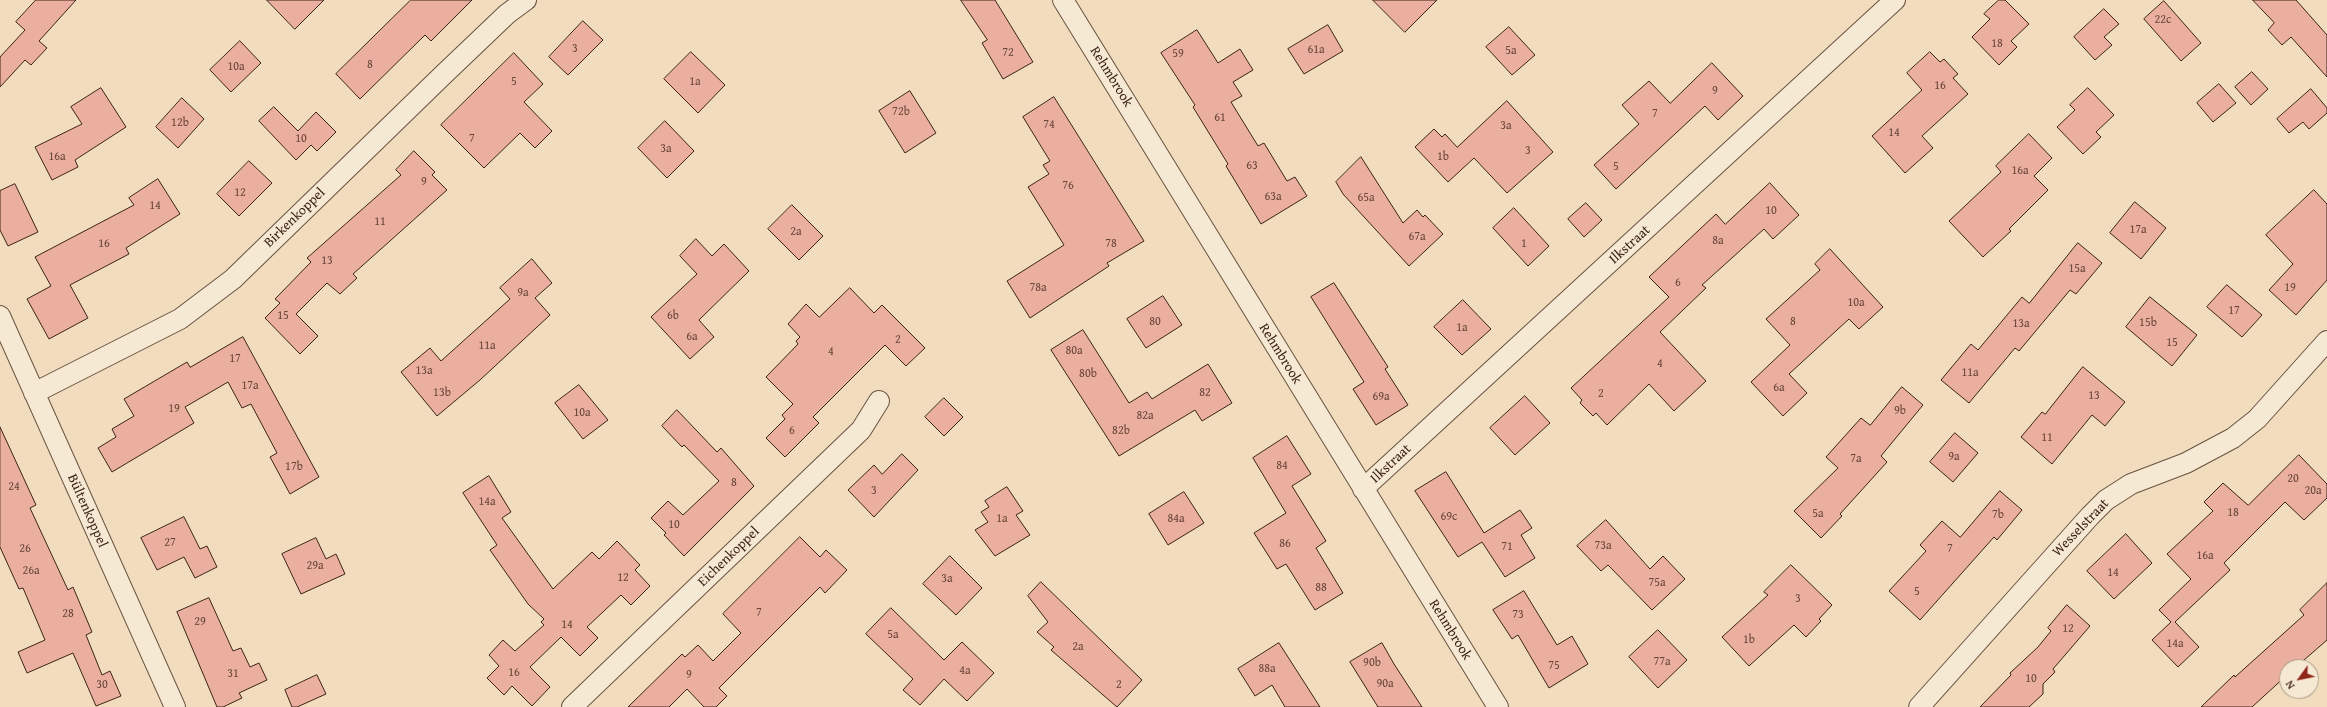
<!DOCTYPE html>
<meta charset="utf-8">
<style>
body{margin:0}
#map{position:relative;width:2327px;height:707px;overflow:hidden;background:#f1ddbd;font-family:"Gentium Book Plus",serif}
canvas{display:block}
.north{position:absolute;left:2279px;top:659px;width:40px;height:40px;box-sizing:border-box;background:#f6e9d4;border:1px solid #ac9a88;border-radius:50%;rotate:237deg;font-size:11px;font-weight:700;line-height:16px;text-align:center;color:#3c2317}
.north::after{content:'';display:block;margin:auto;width:14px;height:18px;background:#8f2418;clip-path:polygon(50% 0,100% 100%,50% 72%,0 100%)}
</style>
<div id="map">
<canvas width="2327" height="707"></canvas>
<div class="north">N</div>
</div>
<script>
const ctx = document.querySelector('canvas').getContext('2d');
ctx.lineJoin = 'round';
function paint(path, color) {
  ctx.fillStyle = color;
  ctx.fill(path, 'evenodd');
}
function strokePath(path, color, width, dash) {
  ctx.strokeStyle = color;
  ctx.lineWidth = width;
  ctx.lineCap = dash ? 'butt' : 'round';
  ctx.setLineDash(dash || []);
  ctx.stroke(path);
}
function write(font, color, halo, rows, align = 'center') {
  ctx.font = font + ' "Gentium Book Plus",serif';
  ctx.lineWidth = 4;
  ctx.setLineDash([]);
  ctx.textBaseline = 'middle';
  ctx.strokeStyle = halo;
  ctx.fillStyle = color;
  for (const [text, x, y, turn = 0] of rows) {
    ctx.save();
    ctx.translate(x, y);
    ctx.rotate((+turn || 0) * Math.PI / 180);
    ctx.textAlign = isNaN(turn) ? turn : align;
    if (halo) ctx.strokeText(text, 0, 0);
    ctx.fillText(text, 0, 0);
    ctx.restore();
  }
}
const building = new Path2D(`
 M36,0H76L39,41L47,48L31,65L25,60L0,87V57L25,30L16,22Z
 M267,0H324L295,29Z
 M411,0H472L431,41L425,35L360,99L336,74Z
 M961,0H995L1033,62L1003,79L982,43L987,40Z
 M1373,0H1437L1405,32Z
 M1999,0H2005L2029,24L2011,41L2017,47L1999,65L1972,37L1990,19L1984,14Z
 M2253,0H2296L2327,35V77L2291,37L2282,45L2268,30L2274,23Z
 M2164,1L2201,43L2181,61L2144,19Z
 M2104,9L2119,24L2104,37L2112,45L2095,60L2074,37Z
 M583,21L603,40L568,75L549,57Z
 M1328,25L1343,51L1304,74L1288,49Z
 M1509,27L1535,55L1512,75L1486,47Z
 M1197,30L1218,63L1240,49L1253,70L1233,82L1242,96L1231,102L1258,146L1264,143L1287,181L1295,177L1307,196L1261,224L1226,166L1228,164L1193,107L1195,105L1161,53Z
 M240,41L261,63L231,92L210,70Z
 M691,52L725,85L698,113L664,79Z
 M1930,52L1940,62L1944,59L1958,74L1953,78L1968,94L1922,136L1933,148L1905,173L1872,136L1922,90L1907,73Z
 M514,53L543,84L524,102L552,131L535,148L520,133L484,168L441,125Z
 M1712,63L1743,96L1718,120L1705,106L1616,189L1594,165L1639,124L1622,105L1649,81L1670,103Z
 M2252,72L2268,89L2251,105L2235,87Z
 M2219,84L2236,103L2213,122L2197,103Z
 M101,88L126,127L75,160L78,167L52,180L35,147L82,124L71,107Z
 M2088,88L2114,115L2096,132L2101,137L2083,154L2057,127L2075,110L2070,105Z
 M2311,89L2327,108V113L2309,129L2303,122L2289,133L2277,119Z
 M910,91L936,133L905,153L879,111Z
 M1054,97L1144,241L1107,263L1109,266L1030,318L1007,281L1064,245L1028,187L1049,174L1043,165L1050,161L1023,117Z
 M182,98L204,119L178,148L156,127Z
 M1507,101L1553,152L1507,193L1474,158L1448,182L1415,147L1434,129L1442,137L1445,134L1457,147Z
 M274,107L298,131L316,112L336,132L317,151L311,145L296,160L259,121Z
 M665,121L694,151L667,178L638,148Z
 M2029,134L2052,158L2034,176L2048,190L2009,229L2011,231L1983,257L1949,221L2001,172L1996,166Z
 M414,151L435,172L432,175L447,190L353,274L357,278L340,294L327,283L296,314L318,336L300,354L265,318L280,303L275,299L311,262L307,258L401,175L396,170Z
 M1361,157L1403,223L1417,210L1423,217L1425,215L1443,234L1409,266L1343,194L1336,182Z
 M249,161L272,183L239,216L217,194Z
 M158,179L180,214L126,248L129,254L70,285L88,318L49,339L27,299L51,286L35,257L134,205L129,198Z
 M1770,183L1799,215L1773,239L1764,229L1702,285L1706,288L1660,332L1706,381L1674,411L1649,384L1607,425L1596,413L1593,416L1580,403L1582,400L1571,388L1669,297L1649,277L1716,214L1725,224Z
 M15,184L38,232L8,246L0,230V191Z
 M2314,190L2327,204V280L2296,315L2269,290L2293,264L2266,235Z
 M2135,202L2166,228L2141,259L2110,233Z
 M1586,203L1602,220L1584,237L1568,219Z
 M792,205L823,236L799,260L768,229Z
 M1514,208L1549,246L1528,266L1493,228Z
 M696,239L712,256L724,244L749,271L699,320L714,337L690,359L651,317L697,274L680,256Z
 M2078,243L2102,263L2076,294L2070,290L2019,351L2015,348L1969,403L1941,380L1971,344L1978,350L2022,297L2029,303Z
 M1830,249L1883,307L1859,329L1849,319L1789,374L1807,393L1783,416L1751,382L1790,345L1766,319L1820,270L1815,264Z
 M532,259L552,283L535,298L550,315L480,380L437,416L401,372L430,348L441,361L510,299L500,288Z
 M1334,283L1388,367L1385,369L1408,405L1376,425L1353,389L1364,382L1311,297Z
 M2227,285L2262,315L2242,337L2207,307Z
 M850,288L874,313L882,305L925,348L906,366L885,345L813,417L819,423L785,457L766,438L785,419L782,415L793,404L766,377L798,344L796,341L800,337L788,324L806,304L819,317Z
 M1163,296L1182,325L1146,348L1127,319Z
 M2150,297L2197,335L2172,366L2126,327Z
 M1463,300L1491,329L1462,355L1434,327Z
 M1083,330L1129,403L1147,392L1152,399L1208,364L1232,403L1202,421L1195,410L1119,456L1051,350Z
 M243,337L319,477L290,494L270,457L277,453L251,404L242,408L228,382L185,407L194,423L112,472L98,448L116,437L112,429L134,416L124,399L187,362L190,367Z
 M2083,367L2125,402L2105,426L2092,415L2052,464L2021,437L2042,412L2045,414Z
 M579,385L608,420L583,439L555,403Z
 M1902,387L1923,405L1881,456L1887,462L1840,514L1842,516L1821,538L1794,511L1838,468L1826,457L1861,418L1870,425Z
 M1525,396L1550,423L1515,455L1490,428Z
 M944,398L963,417L944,436L925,417Z
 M677,410L717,452L721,448L754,486L684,556L664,535L666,533L651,518L668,501L683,515L719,481L684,445L682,447L662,426Z
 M0,427L36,505L30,508L68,590L73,587L92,632L86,635L102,675L110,671L121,696L96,706L73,653L27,673L18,652L45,640L23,588L19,589L0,547Z
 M1955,433L1978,453L1953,482L1930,462Z
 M1287,436L1311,474L1292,486L1326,541L1316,548L1343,593L1315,610L1286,564L1277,569L1254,533L1286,513L1253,458Z
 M902,454L918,470L874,517L848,490L874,465L882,474Z
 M2299,455L2327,484V498L2304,520L2285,502L2224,563L2230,570L2175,622L2199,647L2178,667L2152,640L2171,622L2159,610L2191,579L2167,554L2213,511L2204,502L2223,483L2248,505Z
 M1446,472L1484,533L1520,510L1532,528L1521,535L1535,558L1505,577L1482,542L1458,557L1415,491Z
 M489,476L511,512L502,518L553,589L592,552L599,559L617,541L640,565L635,570L650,586L631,605L621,595L587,627L598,638L580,656L561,637L530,667L550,687L532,706L512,686L504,695L487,678L499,666L489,655L503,640L515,651L544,625L541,622L544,619L528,604L490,550L497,545L463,493Z
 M1007,487L1023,511L1016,515L1030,535L995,556L975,530L988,522L981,512L989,507L985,501Z
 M2000,491L2022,510L1997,540L1994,537L1920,620L1889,591L1926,551L1920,545L1942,521L1960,537Z
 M1184,492L1204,523L1168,545L1149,514Z
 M184,517L200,549L207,546L217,567L195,578L184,557L157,570L141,538Z
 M1606,520L1650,569L1663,556L1685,579L1652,610L1608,565L1601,571L1577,546Z
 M2126,534L2152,563L2114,599L2087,571Z
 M800,537L820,557L826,550L847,570L825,593L820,587L719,688L727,696L716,707H704L687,689L669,707H628L682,654L685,657L698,645L713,661L741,633L723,614Z
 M316,538L326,559L336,554L345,574L301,594L282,554Z
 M950,556L982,588L956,615L923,584Z
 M1791,565L1832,605L1819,619L1821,621L1806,637L1794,625L1749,666L1722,637L1768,595L1764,592Z
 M1041,582L1142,680L1117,707L1051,650L1054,647L1037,632L1048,622L1028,596Z
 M2327,583V640L2296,667H2287V675L2252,707H2201L2234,675L2235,677L2304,615L2300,610Z
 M1524,591L1557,645L1572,636L1588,664L1549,688L1518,635L1512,639L1493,610Z
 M209,598L233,651L241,648L250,667L259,663L267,680L239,693L242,698L223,707H217L177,612Z
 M2067,605L2090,626L2053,669L2055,672L2043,684V694L2029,707H1980L2011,675L2010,673L2038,647L2051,631L2048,628Z
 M891,608L944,660L962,642L994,673L967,701L944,679L920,705L903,690L913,679L866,634Z
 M1658,630L1687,660L1658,688L1629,657Z
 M1279,643L1320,707H1285L1272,685L1255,696L1238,669Z
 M1382,643L1394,664L1422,707H1378L1350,662Z
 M317,675L326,694L297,707H292L285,690Z`);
const street = new Path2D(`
 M1063,0L1498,707
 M0,316L175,707
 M34,393L180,319L233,279L443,75L507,14L526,0
 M1363,489L1895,0
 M572,707L861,430L879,401
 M1919,707L2090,516L2106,500L2131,484L2186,463L2233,438L2257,419L2327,341`);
const numberNames = [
 ["22c",2163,20],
 ["18",1997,44],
 ["3",575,49],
 ["61a",1316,50],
 ["5a",1511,51],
 ["72",1008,53],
 ["59",1178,54],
 ["8",370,65],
 ["10a",236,67],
 ["5",514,82],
 ["1a",695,82],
 ["16",1940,86],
 ["9",1715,91],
 ["72b",901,112],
 ["7",1655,114],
 ["61",1220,118],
 ["12b",180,123],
 ["74",1049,125],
 ["3a",1506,126],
 ["14",1894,133],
 ["10",301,139],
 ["7",472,139],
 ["3a",666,149],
 ["3",1528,151],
 ["16a",57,157],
 ["1b",1443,157],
 ["63",1252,166],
 ["5",1616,167],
 ["16a",2020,171],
 ["9",424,182],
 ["76",1068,186],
 ["12",240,193],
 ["63a",1273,197],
 ["65a",1366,198],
 ["14",155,206],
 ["10",1771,211],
 ["11",380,222],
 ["17a",2138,230],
 ["2a",796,232],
 ["67a",1417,237],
 ["8a",1718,241],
 ["16",104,244],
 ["78",1111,244],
 ["1",1524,244],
 ["13",327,261],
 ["15a",2077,269],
 ["6",1678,283],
 ["78a",1038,288],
 ["19",2290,288],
 ["9a",523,293],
 ["10a",1856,303],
 ["17",2234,311],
 ["15",283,316],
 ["6b",673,316],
 ["80",1155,322],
 ["8",1793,322],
 ["15b",2148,323],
 ["13a",2021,324],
 ["1a",1462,328],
 ["6a",692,337],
 ["2",898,340],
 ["15",2172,343],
 ["11a",487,346],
 ["80a",1074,351],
 ["4",831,352],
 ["17",235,359],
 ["4",1660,364],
 ["13a",424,371],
 ["11a",1970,373],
 ["80b",1088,374],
 ["17a",250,386],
 ["6a",1779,388],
 ["13b",442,393],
 ["82",1205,393],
 ["2",1601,394],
 ["13",2094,396],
 ["69a",1381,397],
 ["19",174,409],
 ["9b",1900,411],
 ["10a",582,413],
 ["82a",1145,416],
 ["6",792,431],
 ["82b",1121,431],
 ["11",2047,438],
 ["9a",1954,457],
 ["7a",1856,459],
 ["84",1282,466],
 ["17b",294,467],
 ["20",2293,479],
 ["8",734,483],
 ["24",14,487],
 ["3",874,491],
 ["20a",2313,491],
 ["14a",487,502],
 ["18",2233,513],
 ["5a",1818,514],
 ["7b",1998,515],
 ["69c",1449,517],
 ["1a",1002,519],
 ["84a",1176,519],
 ["10",674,525],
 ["27",170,543],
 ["86",1285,544],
 ["73a",1603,546],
 ["71",1507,547],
 ["26",25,549],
 ["7",1950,549],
 ["16a",2205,556],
 ["29a",315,566],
 ["26a",31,571],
 ["14",2113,573],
 ["12",623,578],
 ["3a",947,579],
 ["75a",1657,583],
 ["88",1321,588],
 ["5",1917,592],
 ["3",1798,599],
 ["7",759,613],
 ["28",68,614],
 ["73",1518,615],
 ["29",200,622],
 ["14",567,625],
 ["12",2068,629],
 ["5a",893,635],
 ["1b",1749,640],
 ["14a",2175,644],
 ["2a",1078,647],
 ["77a",1662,662],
 ["90b",1372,663],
 ["75",1554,666],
 ["88a",1267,669],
 ["4a",965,671],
 ["16",514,673],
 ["31",233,674],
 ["9",689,675],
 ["10",2031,679],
 ["90a",1385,684],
 ["30",102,685],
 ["2",1119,685]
];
const streetNames = [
 ["Rehmbrook",1111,77,58],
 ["Birkenkoppel",295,218,-44],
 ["Ilkstraat",1630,245,-42],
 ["Rehmbrook",1280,354,58],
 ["Ilkstraat",1391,464,-43],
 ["Bültenkoppel",87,511,66],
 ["Wesselstraat",2081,528,-46],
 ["Eichenkoppel",729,557,-44],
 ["Rehmbrook",1450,630,58]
];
paint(building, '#ebaf9f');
strokePath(building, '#3c2317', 1);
strokePath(street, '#695240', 22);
strokePath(street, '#f6e9d4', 20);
write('12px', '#684639', null, numberNames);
write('14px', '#3c2317', '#f6e9d4', streetNames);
</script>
